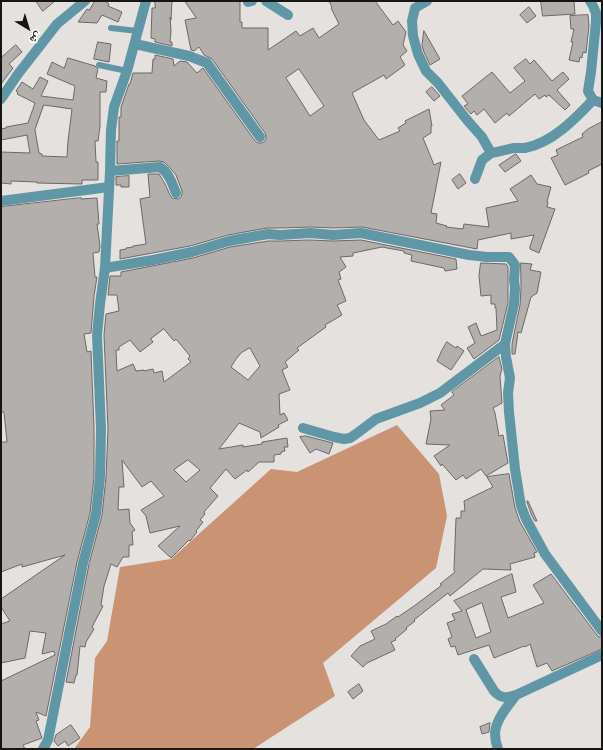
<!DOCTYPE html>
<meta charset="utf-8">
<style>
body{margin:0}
#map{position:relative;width:603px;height:750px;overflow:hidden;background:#e4e1df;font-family:"Roboto Serif","Noto Naskh Arabic",serif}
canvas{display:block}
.frame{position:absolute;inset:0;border:2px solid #171615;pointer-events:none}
.north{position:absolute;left:8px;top:8px;width:40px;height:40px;-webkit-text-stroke:3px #fff;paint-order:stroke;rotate:142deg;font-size:11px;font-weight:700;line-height:16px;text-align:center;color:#171615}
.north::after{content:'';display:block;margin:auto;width:14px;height:18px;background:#171615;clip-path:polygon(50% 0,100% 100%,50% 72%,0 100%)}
</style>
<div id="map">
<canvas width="603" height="750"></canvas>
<div class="frame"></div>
<div class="north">ش</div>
</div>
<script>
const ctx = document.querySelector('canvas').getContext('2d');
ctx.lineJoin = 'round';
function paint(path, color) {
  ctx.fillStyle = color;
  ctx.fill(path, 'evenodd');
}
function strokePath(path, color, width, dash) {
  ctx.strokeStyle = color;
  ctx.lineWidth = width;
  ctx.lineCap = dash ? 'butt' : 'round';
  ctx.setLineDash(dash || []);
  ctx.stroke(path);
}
const forest = new Path2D(`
 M397,425L439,474L447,516L436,568L323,663L335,696L253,749H74L90,727L95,658L107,641L120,567L171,559L271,469L297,472Z`);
const building = new Path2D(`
 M36,1H55L43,11Z
 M95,1H105L109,4L108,6L122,12L118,22L102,15L97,23L78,22L87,9L89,10Z
 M155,1H172L171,20L170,17L171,31L170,42H172V46L155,42V39L151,38L152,8H155Z
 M185,1H240V22H242V28H268V50L296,31L300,36L313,28L319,38L339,24L331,8L332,7L329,1H375L393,25L398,21L406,32L403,45L407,51L400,57L405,65L386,79L384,75L352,93L364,120L379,140L400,131L398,128L406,123L405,121L429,109L432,126H431V133L423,138L434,165L441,162L431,213L437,214L436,223L447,226L446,227L463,229L464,224L489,227L486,208L518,201L510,189L531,175L537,184L551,187L547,202H548L547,207L555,209L539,253L530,249V246L534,235L511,239V233L478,240L477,249L362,227L333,228L310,227L280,228H267L228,235L190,246L120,259V250L126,249V248L133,247V246L146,244L140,199L150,197L148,174H159L164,182L170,195L172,198L178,199L181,197L182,194V191L176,175L170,168L164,162L159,161L117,164V141H119V117H121V107L129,84H130L133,73H152L153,59H155V55L173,59L174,66L180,61L187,62L197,73L203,68L255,141L258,143H261L264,142L266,139V136L265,133L212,59L204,55L199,47L194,51L191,50L185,20L196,18ZM299,69L324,106L310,116L286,78Z
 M541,1H574L575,14L543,16Z
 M529,7L536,16L527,23L520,15Z
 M588,15L589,26L586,53L583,52L582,58L580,57L579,62L569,60L573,42H571L574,29H571L570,16Z
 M424,31L440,59L430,65L424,52L422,46Z
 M98,42L111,44L109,62L94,59Z
 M16,45L22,52L9,64L13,68L1,84V58Z
 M68,58L95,66L98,69L96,78L107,81L106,92H100V126L98,141H95L96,162H98V180H82V184L37,183V182L11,181V184L1,183V152L30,153L27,135L1,140V129L6,128V127L28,123L35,103L17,94L18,93L16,91L22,82L33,89L40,77L48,81L41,96L73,100L75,86L47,74L52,62L64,68ZM44,105L72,109L68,141L67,157L42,156V154L39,153L35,130Z
 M526,59L530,64L534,60L552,81L563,72L569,79L557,90L570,105L565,110L549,95L546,97L545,95L539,99L535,94L509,116L507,113L495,123L484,109L477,115L474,111L471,114L464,106L468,104L462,96L492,72L510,93L525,81L514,68Z
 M432,87L440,96L434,101L426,92Z
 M602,122V164L588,171L589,173L565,185L551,158L558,155L556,150L583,137L582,134L588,129Z
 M516,154L521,161L505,172L499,165L514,155Z
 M460,174L466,183L458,189L452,180Z
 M129,176V187H121V185H116V177Z
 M81,198V199L97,198L99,224H97L100,246L99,252L93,253L95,277H97L94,296L91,333L84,334L87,352L91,351L94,429V477L90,513L77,562L46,716L36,712L39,720L36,721L42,738L23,745L25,749H1V681L55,655L54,651L42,654L46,633L30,631L25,658L1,663V624L10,621L1,607V599L65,555L22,567V564L1,572V442H7L4,412H1V207Z
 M310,240L333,241L361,240L456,259L457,269L445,271L444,268L411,261L412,255L404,253V251L387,248L382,247L353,253V256L340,257L346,267L339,272L341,279L338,280L346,301L337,305L342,315L325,325L326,327L297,348L299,350L285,362L288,367L282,370L290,390L279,394L280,415L284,413L288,420L278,425L279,427L261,438L260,432L239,423L219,449L243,445V447L262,444V442L287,438L288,447H284L285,451L281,452V454L274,455V462H259L248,472L247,470L235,479L226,469L210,488L218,496L204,512L205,514L200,520L203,522L196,531L197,532L190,541L189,540L171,558L158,546L180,526L150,533L146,516L141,510L164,496L151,481L142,487L122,460L124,487H119L118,510L129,509L130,523L135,530L132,532L133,545H129V557H123L117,567L111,564L104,586L101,605L103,606L92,627L94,629L86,642L85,647L80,646L77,675H76L74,683L66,682L89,564L102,515L106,477L108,429L104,335L106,314L119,311L117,295H108L110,276H121V272L193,258L230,247L268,241H280ZM164,329L174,341L176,339L190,356L188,359L191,362L164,382L162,371L154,373L153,369L144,371V370L136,371L133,364L117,371L116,350H119V347L130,340L140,352L153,342L151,339ZM250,348L260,366L248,380L231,367L236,359L241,353ZM188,460L200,470L186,482L174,470Z
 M481,263L506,264L508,267V303L499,340L474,359L467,348L475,343L468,327L476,323L481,336L497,330L496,308H495V304H491V295L481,296L479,276Z
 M521,263L532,264L530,270L541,272L537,293L531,297L521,333L518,332L515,354H512V344L520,305L521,288Z
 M447,342L456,348L457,346L464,351L451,370L437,361L442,350Z
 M499,357L502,369L500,376L502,403L493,408L495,413L499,436L503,435L508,463L486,476L481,469L466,479L463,475L456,480L442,464L441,466L434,456L450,445L426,444L431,419L430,411L445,410L441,405L454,395L452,392Z
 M306,436L333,443L329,454L316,449L310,453L300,437Z
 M509,474L515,508L520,522L537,552L534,553L535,557L510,564L511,570L483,569L450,596L448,593L414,620L415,621L406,628L407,629L395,639L396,640L391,642L395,650L367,663L363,667L351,656L360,646L375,639L371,631L386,624L397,616L398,617L414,606L442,585L440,584L455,572L454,570L456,518H461V511H465L464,501L493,487L487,477Z
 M527,501H528L537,521H535L532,516Z
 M512,574L516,592L501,597L508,618L544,603L533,585L551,574L597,635L599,637H602V649L552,671L547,663L537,667L530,644L525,647L524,646L494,658L489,645L458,655L455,646L451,647L448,639L452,637L447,623L455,620L452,614L462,611L454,601ZM482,603L491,632L476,638L466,610Z
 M359,684L363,691L353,699L348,692Z
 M490,723L489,732L482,734L480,727Z
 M71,725L80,738L68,746L65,741L58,746L54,741L56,735Z`);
const lane = new Path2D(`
 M111,28L138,31
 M99,65L127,71`);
const street = new Path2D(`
 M248,1V2L252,1
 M266,1L288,15
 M427,1L415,8L412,21L413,36L418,54L426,71L438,83L467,120L482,137L491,153C499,152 507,149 515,148C519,148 522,148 525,148C552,143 575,119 593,100
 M590,1L593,6L596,13V22L591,72L588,91L593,100L602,103
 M135,44L189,56L207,63L260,137
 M1,99L18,74L57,24L85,1
 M110,171L160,167C169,173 172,183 176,193
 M475,179L482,160L491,153
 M1,201L109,187
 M105,268L153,260L192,252L229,241L268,234L280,235L310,233L333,235L361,233L469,255L487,257H509L515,265L514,280L515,288L514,304L505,344L506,357L510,378L508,393L509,412L515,469L521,506L526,519L545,554L602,631
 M303,428L334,437L344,439L350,438L356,434L376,419L420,403L440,393L505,344
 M474,659L494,691C501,699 507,698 516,695L602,655
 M43,749L48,740L83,563L96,514L100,477L101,429L97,335L100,304L105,268L110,171L111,130L114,107L127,71L146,1
 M498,749C496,744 495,739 495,733C496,719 508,706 516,695`);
paint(forest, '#c99374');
paint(building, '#b3afad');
strokePath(building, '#6b6866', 1);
strokePath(lane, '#6097a6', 6);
strokePath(street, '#6097a6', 10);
</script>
